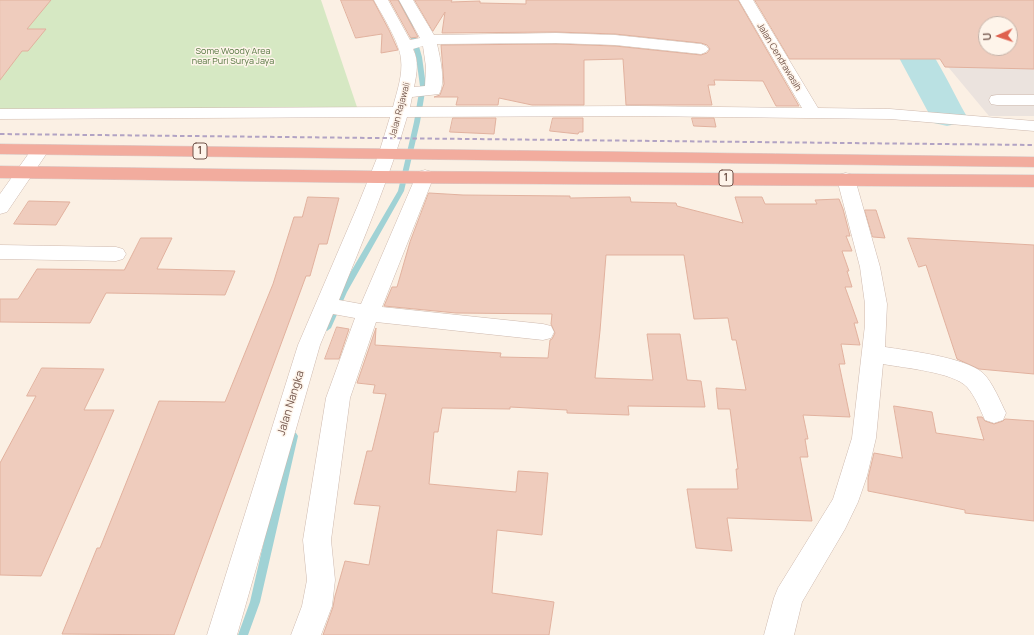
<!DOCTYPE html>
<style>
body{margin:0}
#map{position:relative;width:1034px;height:635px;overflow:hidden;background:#fbf0e4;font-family:Manrope,sans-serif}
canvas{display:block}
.north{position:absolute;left:978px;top:16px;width:40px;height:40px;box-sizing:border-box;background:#fef4ea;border:1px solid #c6b4aa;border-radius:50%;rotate:267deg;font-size:11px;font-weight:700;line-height:16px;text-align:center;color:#72554b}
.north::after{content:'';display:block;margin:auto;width:14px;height:18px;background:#df614f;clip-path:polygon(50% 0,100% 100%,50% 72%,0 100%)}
</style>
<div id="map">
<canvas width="1034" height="635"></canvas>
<div class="north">U</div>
</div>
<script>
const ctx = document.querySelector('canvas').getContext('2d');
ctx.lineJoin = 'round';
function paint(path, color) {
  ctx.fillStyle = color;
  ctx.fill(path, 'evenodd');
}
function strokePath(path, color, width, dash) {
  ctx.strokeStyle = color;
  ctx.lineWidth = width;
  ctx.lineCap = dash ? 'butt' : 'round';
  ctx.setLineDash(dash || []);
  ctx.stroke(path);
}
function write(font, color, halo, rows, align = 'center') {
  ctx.font = font + ' Manrope,sans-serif';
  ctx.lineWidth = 3;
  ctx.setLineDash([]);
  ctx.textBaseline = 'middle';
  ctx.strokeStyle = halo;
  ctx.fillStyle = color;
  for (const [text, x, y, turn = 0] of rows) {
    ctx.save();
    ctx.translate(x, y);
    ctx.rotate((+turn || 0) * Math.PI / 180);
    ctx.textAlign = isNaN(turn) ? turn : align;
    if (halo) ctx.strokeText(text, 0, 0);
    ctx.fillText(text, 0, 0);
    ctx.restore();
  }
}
const industrial = new Path2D(`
 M1034,0V116H989L924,38ZM986,24H1010V48H986Z`);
const green = new Path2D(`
 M0,0H321L359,113L0,110Z`);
const stream = new Path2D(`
 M393,0H399L410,15L422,57L426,86L420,122L404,191L347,292L331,328L327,331L323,328L339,292L398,191L414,122L420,86L416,57L404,15Z
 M293,432L296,433L298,436L260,602L248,635H238L250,602L288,436L290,433Z`);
const river = new Path2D(`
 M853,0H887C924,28 944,75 966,115L960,123L947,126L934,123L890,41L882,30L857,7Z`);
const building = new Path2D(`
 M0,0H51L27,29H46L28,51H22L0,80Z
 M341,0H373L389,30L398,50L381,53L382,34L356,38Z
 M390,0H398L418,37L411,38Z
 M415,0H452L451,2L480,1V3L526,4V0H738L799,106H776L763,81L714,80L715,85H708L712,105H626L623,59L584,60V105H532L499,98L498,105H456L458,97H434L440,95L444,84L441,45L556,44L615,46L701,55L707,53L710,49L707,45L701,43L615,34L556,32L442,33L445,12L433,31Z
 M755,0H1034V69L945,67L940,59H790ZM986,24H1010V48H986Z
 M453,118H496L494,134L450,132Z
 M553,118H583V132H579L578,134L550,131Z
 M692,118H714L716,127L694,126Z
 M429,193L463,195L570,196V198L630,197L631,202L676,203L677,206L743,223L735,197H762L765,204H817L815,200L839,199L843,209L850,236H846L852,251H842L849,271H847L852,287H845L858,323H854L860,345L841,344L845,364H839L850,417L803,415L808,439H805L808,457H800L812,521L727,518L732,551L696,548L687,489H738L736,469H738L730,409H718L716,388L746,390L736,340H732L728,318L694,319L684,255H606L600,331L595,378L653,380L647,334H680L687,380L701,381L705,407L628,406L629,415L567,413V410L510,407V409L442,408L438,432H434L429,484L516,492L518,471L548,473L542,535L497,530L492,593L554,602L549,635H323L333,607L335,596L345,561L369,565L380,506L354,504L367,451H372L386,394L373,393L375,385L357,383L376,328L375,345L501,353L500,357L548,358L550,340L552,339L555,333L551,324L552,314L456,313L384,306L392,287H397L410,242Z
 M308,197L339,198L327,244H319L310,276H306L174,635L62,634L97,548H100L159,401L225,402L273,284L294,217H302Z
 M29,201L70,202L56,225L14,224Z
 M865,210H876L885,238L873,237Z
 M141,238H172L157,269L235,271L225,295L106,293L90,323L0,322V299H18L37,269L124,270Z
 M908,238L1034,245V374L979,369L957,359L926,265L919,267Z
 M337,327L349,329L339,359H325Z
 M42,368L104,369L84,410H114L41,576L0,575V463L36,396H27Z
 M894,406L932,412L936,433L984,440L977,417H982L985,421L994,424L1003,421L1005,419L1034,421V521L965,513V510L868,491V478L874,453L902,458Z`);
const minor = new Path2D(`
 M374,0H388L410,40L420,38L399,0H413L434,35L556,33L615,35L701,44L706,46L709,49L706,52L701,54L615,45L556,43L437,44C440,57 446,83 439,94L412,97L410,107L637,106L802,108L739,0H753L818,108L890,109L1034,121V131L890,119L637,116L407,117C389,180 363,240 339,300L361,304L416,176L418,172L425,170L432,172L434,176L382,307L543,324L551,326L554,332L551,338L543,340L376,322L350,398L331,540L335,580L332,606L321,635H291L302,606L307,580L303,540L326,398L355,318L333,314L320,345L237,635H207L298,345L358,205L379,153L390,117L0,119V109L393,107C397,91 403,75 401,59C400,43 382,15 374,0ZM423,46L426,67L425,86L414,87C417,73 419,61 413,49Z
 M997,95H1034V105H997L991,104L989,100L991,96Z
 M40,145L46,146L49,150L7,212L0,214V194L34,146Z
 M846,173L853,175L855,179L880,267L887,304L885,347C910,351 964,357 983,373C993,383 1000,401 1006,413L1003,420L994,423L985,420C980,409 975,396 967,387C953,372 904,368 883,364L876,438L867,476L858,502L845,529L802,602L794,635H764L774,598L778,588L833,499L852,438L865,325V304L860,267L837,179L839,175Z
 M0,245L116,247L123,249L126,254L123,259L116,261L0,259Z`);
const highway = new Path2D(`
 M0,144L1034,157V167L0,154Z
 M0,166L378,171L1034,175V187L378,183L0,178Z`);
const rail = new Path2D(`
 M0,134L1034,145`);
const farParknames = [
 ["Some Woody Area",233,51],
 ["near Puri Surya Jaya",233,61]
];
const farStreetnames = [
 ["Jalan Cendrawasih",779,57,59],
 ["Jalan Rajawali",400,110,-75]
];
const shields = [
 [200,151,14],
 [726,178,14]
];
const shieldNames = [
 ["1",200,151],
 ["1",726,178]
];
const streetNames = [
 ["Jalan Nangka",291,403,-73]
];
paint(industrial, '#ebe3de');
paint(green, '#d6e8c3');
paint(stream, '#a0d2d5');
paint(river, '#bae1e3');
paint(building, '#efccbd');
strokePath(building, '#e1b19e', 1);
strokePath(minor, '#ceb9ae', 1);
strokePath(highway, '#d8cfcd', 1);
paint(minor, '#fff');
paint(highway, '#f2ac9e');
strokePath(rail, '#b2a3c4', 2, [4.5, 3]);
write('9px', '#587843', '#fef4ea', farParknames);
write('9px', '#72554b', '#fef4ea', farStreetnames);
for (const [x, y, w] of shields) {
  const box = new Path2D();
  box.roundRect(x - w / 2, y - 8, w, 16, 3);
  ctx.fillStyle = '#fef4ea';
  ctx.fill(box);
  strokePath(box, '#72554b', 1);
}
write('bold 10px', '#72554b', null, shieldNames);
write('11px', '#72554b', '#fef4ea', streetNames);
</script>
